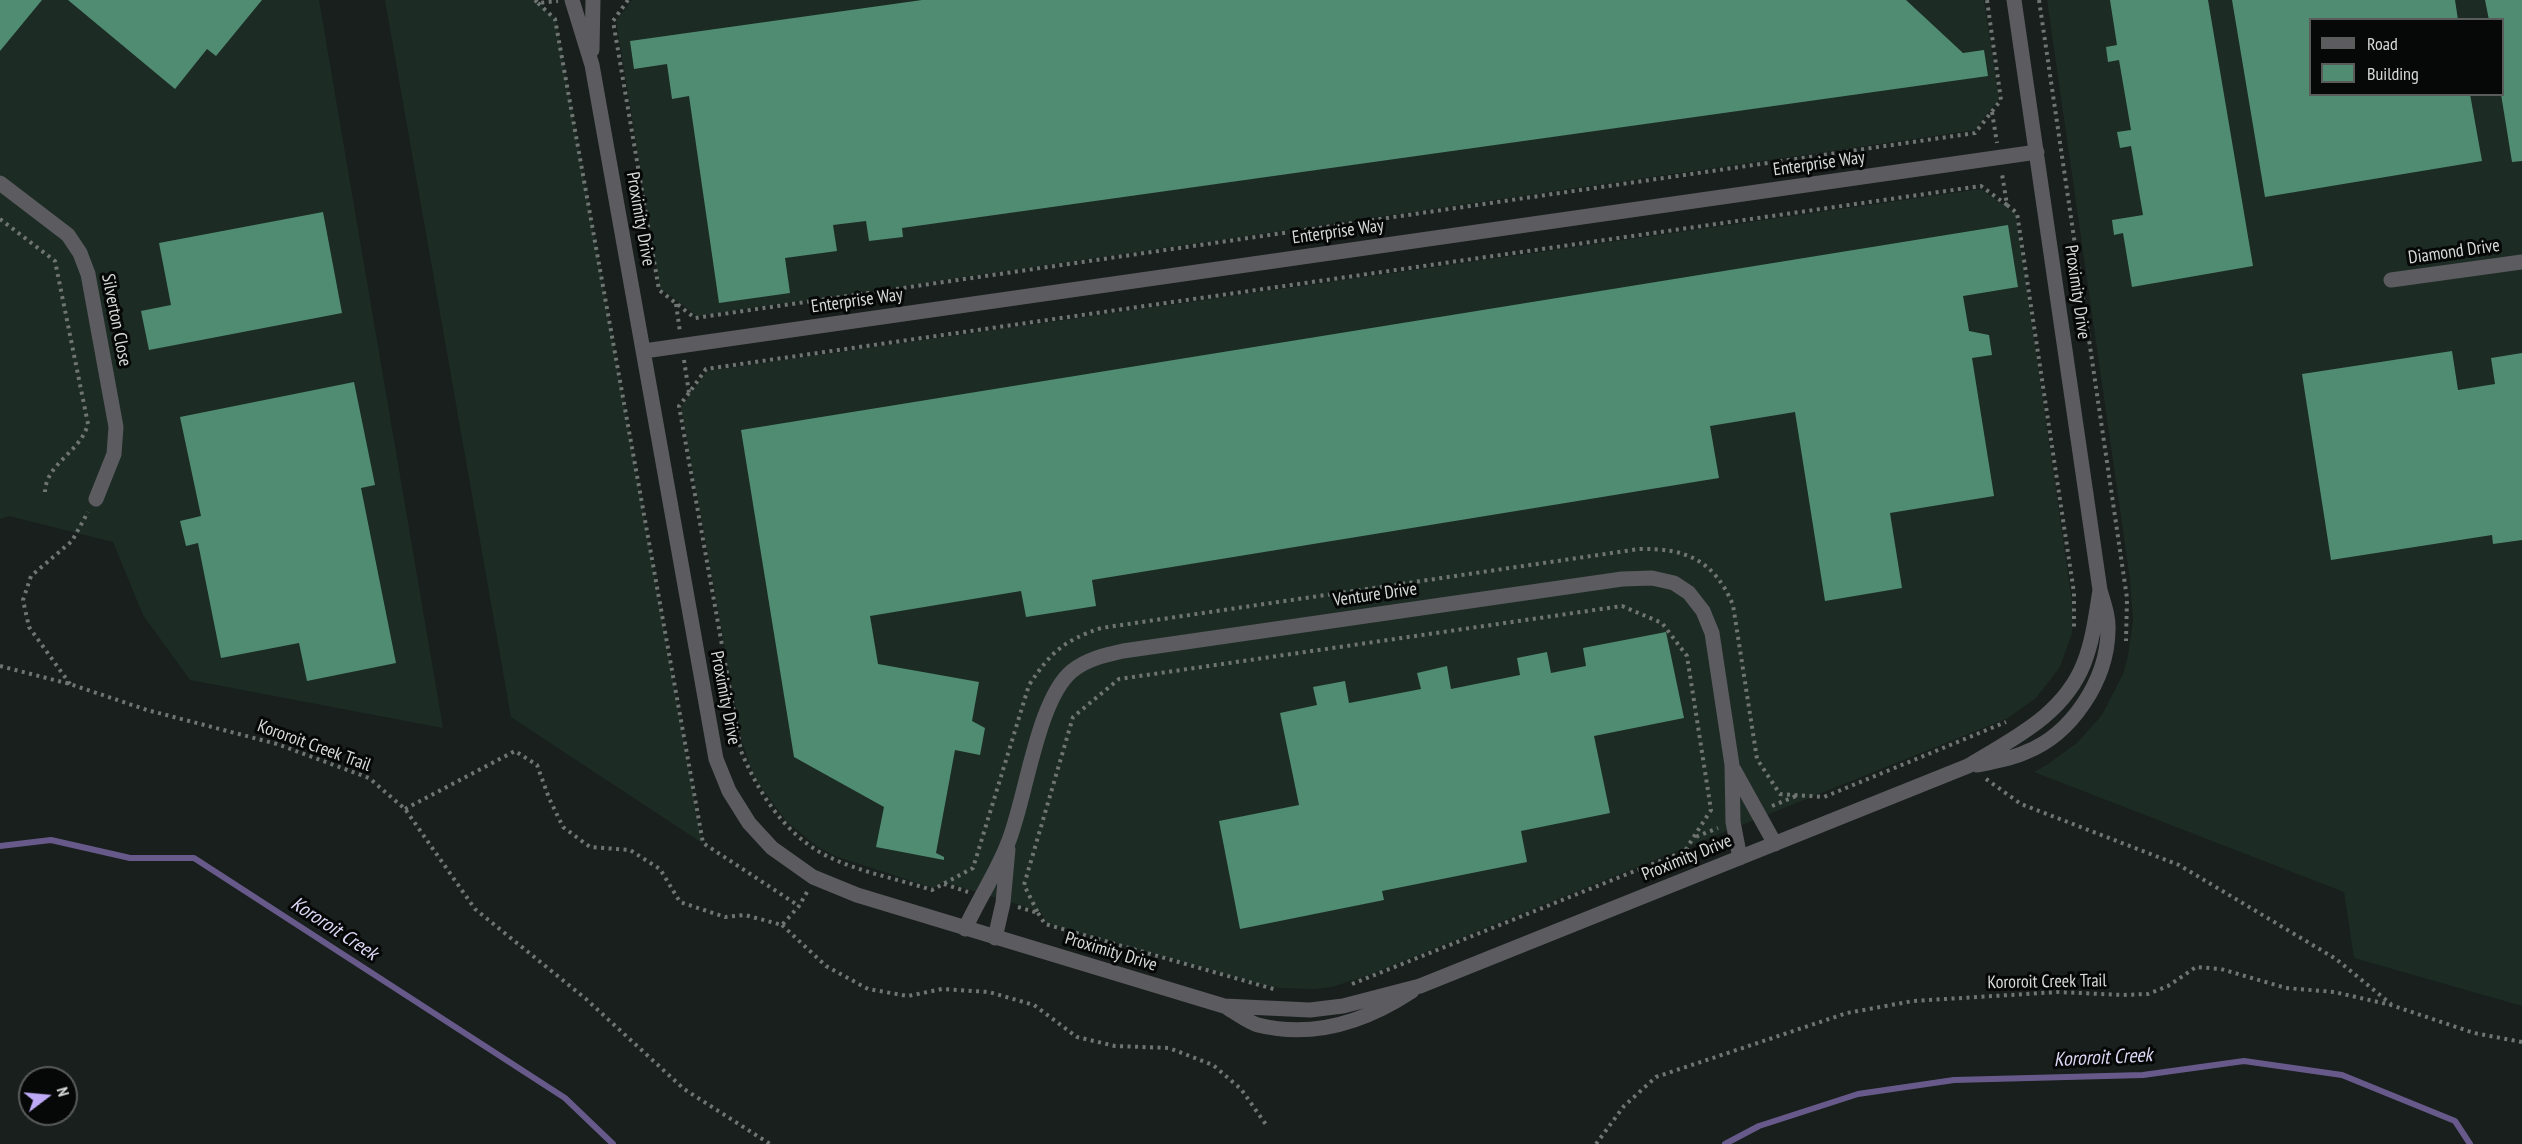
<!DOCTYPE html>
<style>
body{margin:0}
#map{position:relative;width:2522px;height:1144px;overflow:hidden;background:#181f1c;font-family:"PT Sans Narrow",sans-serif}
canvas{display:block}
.legend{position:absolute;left:2309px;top:18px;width:195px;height:78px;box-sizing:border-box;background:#060807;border:2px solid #595c5b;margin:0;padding:8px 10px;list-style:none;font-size:18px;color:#d6dbd9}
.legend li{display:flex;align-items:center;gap:12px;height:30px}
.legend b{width:30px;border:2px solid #595c5b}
.north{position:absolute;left:18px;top:1066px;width:60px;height:60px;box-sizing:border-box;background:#060807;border:2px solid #595c5b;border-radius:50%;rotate:74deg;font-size:16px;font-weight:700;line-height:24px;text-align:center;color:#d6dbd9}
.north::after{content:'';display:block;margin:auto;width:21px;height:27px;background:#bda9f5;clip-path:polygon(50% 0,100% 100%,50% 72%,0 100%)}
</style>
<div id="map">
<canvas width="2522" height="1144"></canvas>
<ul class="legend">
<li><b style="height:8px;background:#5c5b5f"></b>Road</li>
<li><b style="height:16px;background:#4f8c71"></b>Building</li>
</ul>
<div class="north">N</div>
</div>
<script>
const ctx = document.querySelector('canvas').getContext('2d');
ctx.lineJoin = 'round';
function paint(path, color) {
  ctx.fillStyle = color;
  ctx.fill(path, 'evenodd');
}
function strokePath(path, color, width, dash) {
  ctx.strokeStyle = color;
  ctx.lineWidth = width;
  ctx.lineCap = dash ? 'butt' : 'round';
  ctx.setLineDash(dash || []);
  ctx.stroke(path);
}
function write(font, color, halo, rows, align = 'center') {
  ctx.font = font + ' "PT Sans Narrow",sans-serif';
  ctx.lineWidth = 6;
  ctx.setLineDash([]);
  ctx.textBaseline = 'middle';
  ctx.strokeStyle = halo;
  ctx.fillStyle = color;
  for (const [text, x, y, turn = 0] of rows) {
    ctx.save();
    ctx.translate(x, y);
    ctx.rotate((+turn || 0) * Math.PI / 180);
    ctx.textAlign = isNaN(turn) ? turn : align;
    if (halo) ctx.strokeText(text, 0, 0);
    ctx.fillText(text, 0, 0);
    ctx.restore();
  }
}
const built = new Path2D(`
 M0,0H319L443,728L190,680L143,615L113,542L9,516L0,519Z
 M385,0H535L556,20L702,843L511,717Z
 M632,0H1984L1999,99L1975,130L697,316L660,288L616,21Z
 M2047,0H2522V1006L2354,958L2344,892L2034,772L2048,764L2077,743L2102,715L2123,674L2128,656L2133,621L2130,579ZM2310,20H2502V94H2310Z
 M1981,189L2016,214L2073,608L2072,633L2060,667L2036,698L2008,718L1366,976L1332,987L1314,989L1280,988L1264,985L1047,923L1040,911L944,882L933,888L835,856L818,847L787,822L755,779L742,742L681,407L707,371Z`);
const stream = new Path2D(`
 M0,846L51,840L130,858H194L565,1098L613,1144
 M1725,1144L1759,1126L1858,1094L1954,1080L2143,1075L2244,1061L2342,1075L2455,1121L2470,1144`);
const building = new Path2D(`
 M0,0H42L0,51Z
 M68,0H262L216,56L207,49L175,89Z
 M922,0H1906L1963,53L1984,50L1988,76L902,228L903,237L869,241L866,221L833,225L837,251L785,258L790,293L719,303L689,96L672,99L667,64L634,69L630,41Z
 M2110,0H2208L2253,266L2132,287L2123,233L2114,235L2112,220L2143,215L2131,146L2120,148L2117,132L2131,130L2119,60L2108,62L2106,47L2117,45Z
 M2232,0H2455L2458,20H2310V94H2470L2482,161L2265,197Z
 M2485,0H2522V161L2512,162L2501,94L2502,20H2489Z
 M323,212L342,313L149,350L141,311L171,305L159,243Z
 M2008,225L2018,287L1963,296L1969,331L1989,335L1992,355L1972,358L1994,496L1890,513L1902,588L1825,601L1795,412L1710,426L1719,478L1092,580L1096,606L1026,617L1021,591L870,616L878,664L979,682L972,721L985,728L980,755L955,750L936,853L944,857V860L876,847L884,807L794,757L741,430Z
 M2452,351L2458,390L2495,384L2491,358L2522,353V540L2493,544L2492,535L2331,560L2302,374Z
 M354,382L375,485L361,488L396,663L307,681L299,643L221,658L198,543L186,546L180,521L201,516L180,417Z
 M1666,632L1684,718L1594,736L1610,813L1521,831L1527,862L1382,891L1384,900L1240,929L1219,821L1299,805L1280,713L1317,705L1313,687L1345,681L1349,703L1421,689L1417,673L1447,666L1451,689L1520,675L1517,658L1547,652L1551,673L1586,666L1583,648Z`);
const path = new Path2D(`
 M535,0L538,3L558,1
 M628,0L613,21L659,290L695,318L1975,133L2001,100L1987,0
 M2039,0L2127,598L2126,641
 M538,3L555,19L703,843L799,906
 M1992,112L1997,143
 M2007,205L2017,213L2074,593V630
 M0,219L55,261L88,424C80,453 46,463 45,492
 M676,304L680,332
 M684,360L689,393L706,369L1981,186L2007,205L2002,174
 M689,393L679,406L741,751C758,792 785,835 827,856C859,872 898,879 932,890L973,868L1029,685C1051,652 1063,641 1101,628L1639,549C1686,548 1714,560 1733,605L1757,759L1780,794L1824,797L2006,722
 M0,666L70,684L147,710L277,744L369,778L405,809L475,909L586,999L684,1089L770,1144
 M70,684L29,627L23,600L31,576L72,541L88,512
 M1986,779L2021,804L2179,865L2336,959L2391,1004
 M1772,806L1796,796
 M405,809L515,751L537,765L549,798L563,827L590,847L630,850L660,869L680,902L725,917L745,915L782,925L799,906L807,892
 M944,884L968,892
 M1018,907L1038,913L1024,885L1073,717L1119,679L1622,606L1662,623L1687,656L1711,810L1693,838L1718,828
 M1038,913L1045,924L1277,990
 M782,925L826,966L868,989L908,996L942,989L989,992L1034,1005L1077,1037L1115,1046L1169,1048L1213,1065L1241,1089L1267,1126
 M1352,984L1685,851L1693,838
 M1596,1144L1624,1106L1656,1077L1847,1013L1913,1001L2058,992L2123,995L2148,994L2168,986L2196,967L2221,969L2286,988L2334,992L2391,1005L2474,1033L2522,1042`);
const minor = new Path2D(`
 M572,0L592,65L716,759L729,791L749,823L772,848L813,877L857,895L1224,1006L1310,1010L1343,1006L1420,986L1968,766C2012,739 2064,715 2084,663C2093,640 2096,615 2100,590
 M592,50L593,0
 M0,183L68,235L80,253L88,274L116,427L114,454L96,499
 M2391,280L2522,262
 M644,351L2037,152
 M1977,765C1993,762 2011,759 2026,752C2072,734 2107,680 2108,631C2109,617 2104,604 2100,590L2014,0
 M1734,770L1775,844
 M965,929C978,900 997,872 1008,843C1026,799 1037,700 1072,671C1087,659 1105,655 1123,651L1622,579L1652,578L1674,583L1689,593L1703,611L1712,633L1732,765L1733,822L1740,858
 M995,938L1003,903L1008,849
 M1229,1009C1238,1014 1248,1022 1258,1025C1314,1039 1365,1022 1412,991`);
const streetNames = [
 ["Enterprise Way",1819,164,-8],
 ["Proximity Drive",640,219,80],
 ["Enterprise Way",1338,232,-8],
 ["Diamond Drive",2454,252,-8],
 ["Proximity Drive",2077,292,82],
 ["Enterprise Way",857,301,-8],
 ["Silverton Close",116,320,79],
 ["Venture Drive",1375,595,-8],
 ["Proximity Drive",725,698,79],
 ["Kororoit Creek Trail",314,746,20],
 ["Proximity Drive",1687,858,-22],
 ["Proximity Drive",1111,952,17],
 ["Kororoit Creek Trail",2047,982,-1]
];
const waterNames = [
 ["Kororoit Creek",334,929,33],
 ["Kororoit Creek",2103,1058,-3]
];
paint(built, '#1d2b25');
strokePath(stream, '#675a8b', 6);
paint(building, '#4f8c71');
strokePath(path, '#6f7573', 4, [3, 4.5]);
strokePath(minor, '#5c5b5f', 15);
write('18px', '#d6dbd9', '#060807', streetNames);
write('italic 20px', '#ddd6f5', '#060807', waterNames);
</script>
